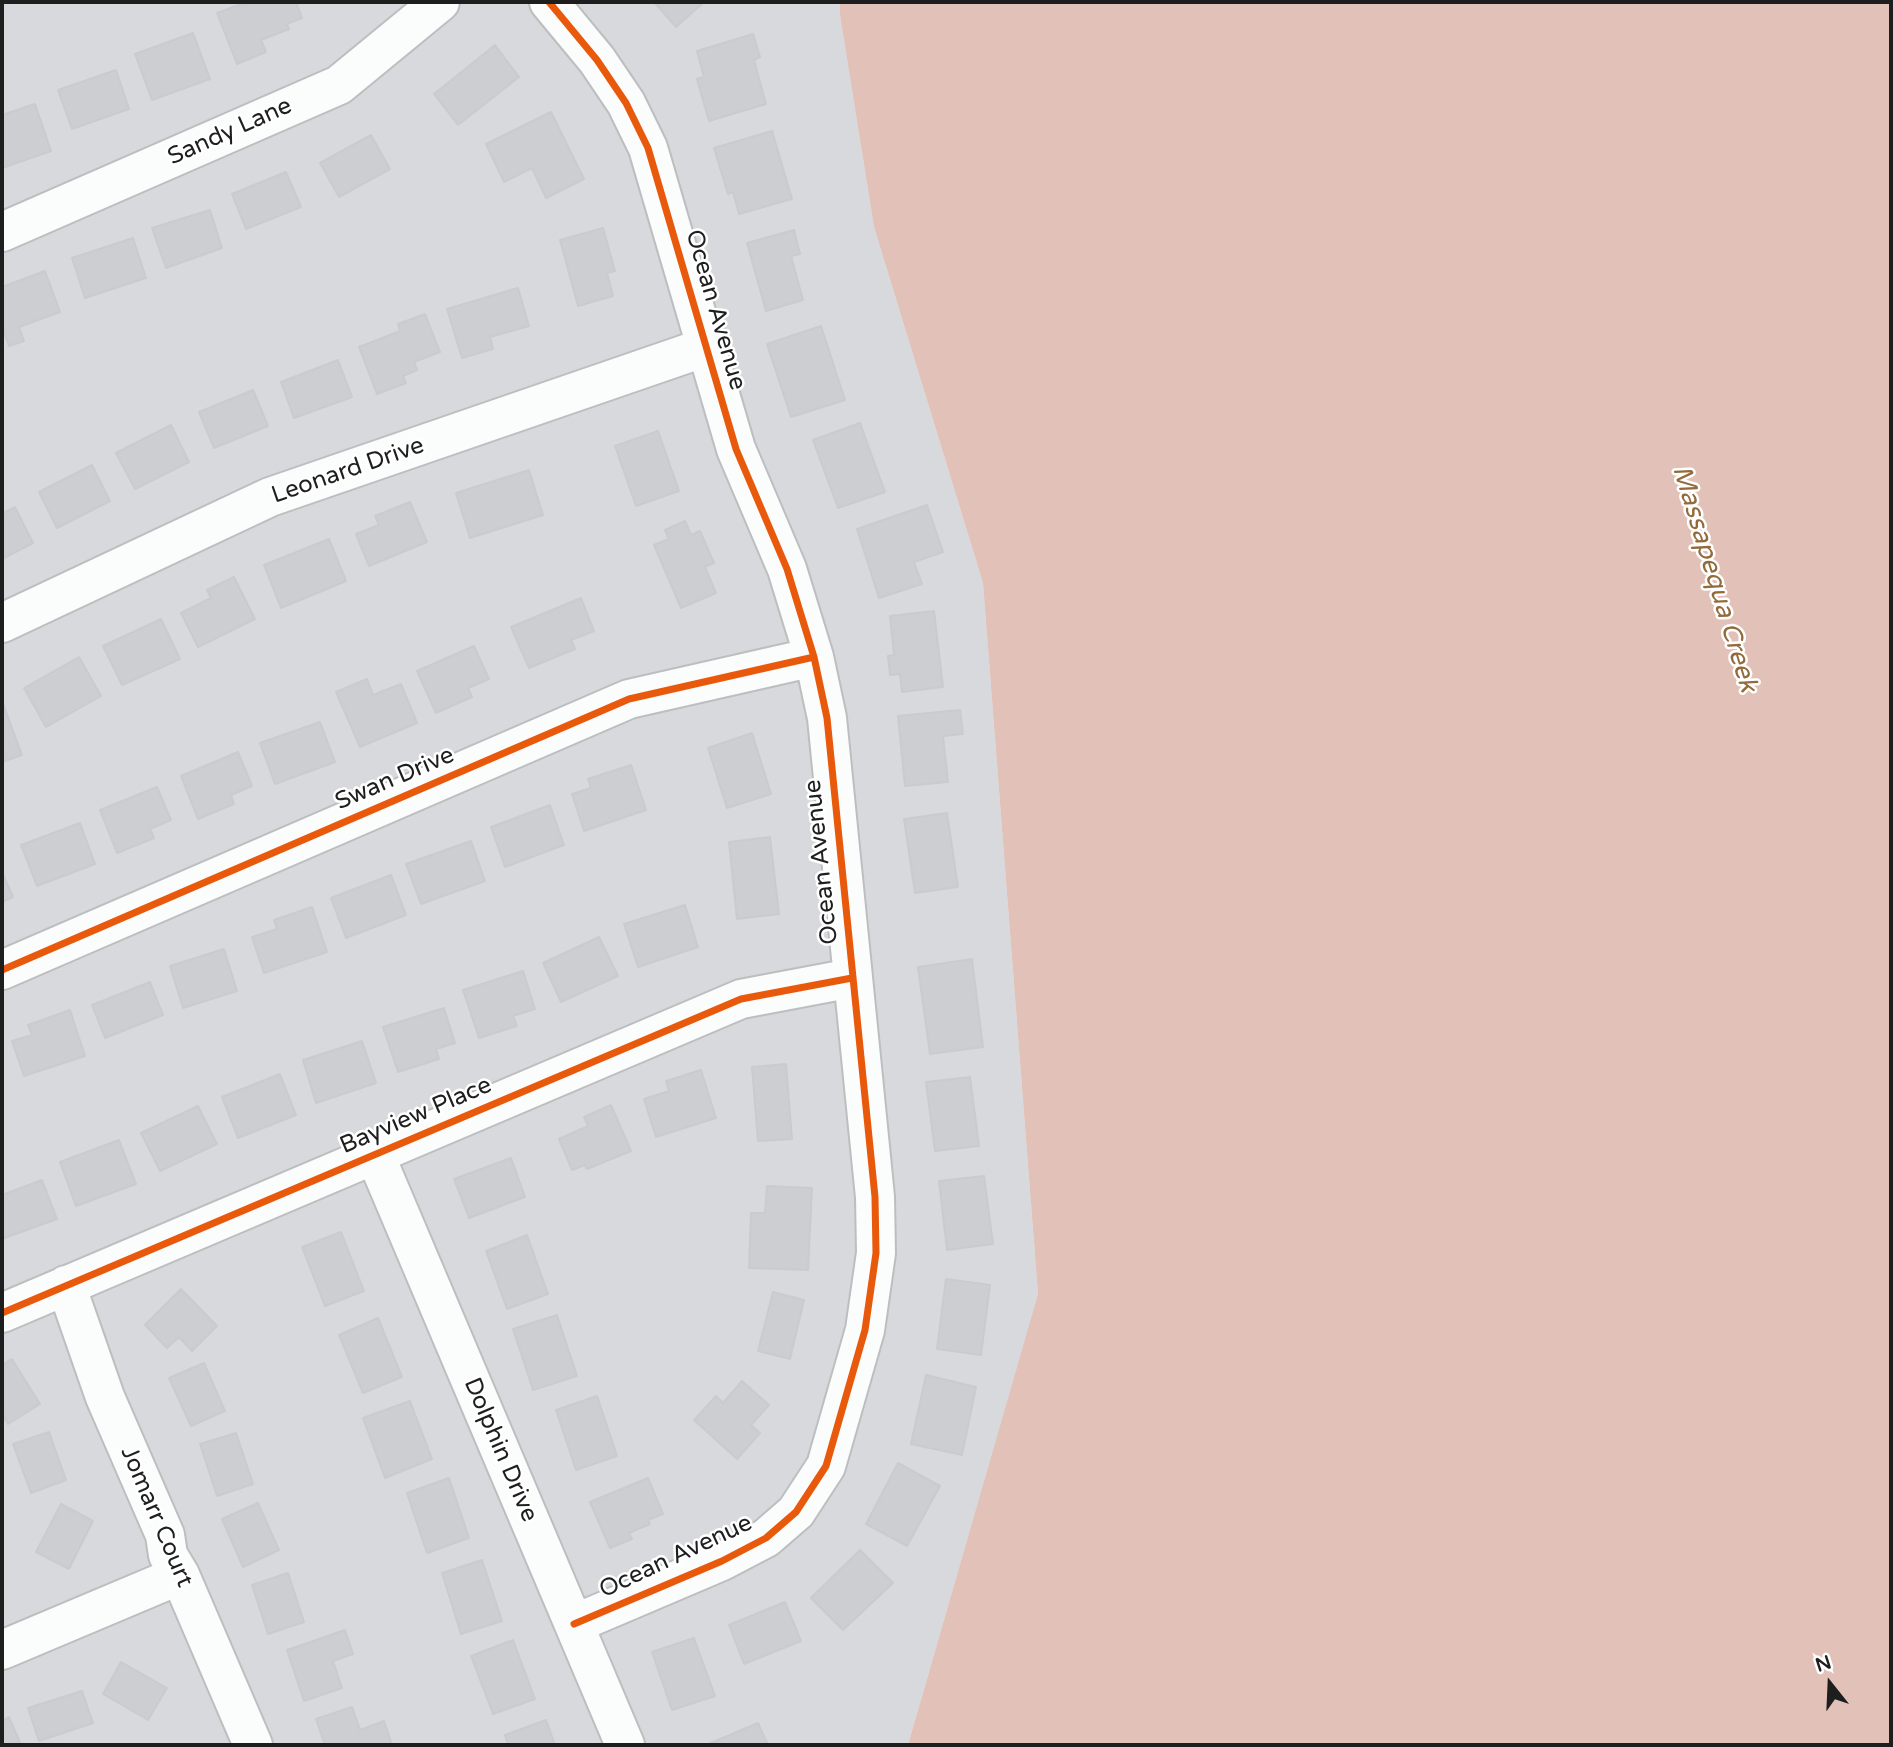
<!DOCTYPE html>
<style>
body{margin:0}
#map{position:relative;width:1893px;height:1747px;overflow:hidden;background:#e7e8ed;font-family:"Varela Round",sans-serif}
canvas{display:block}
.frame{position:absolute;inset:0;border:4px solid #1e1e1e;pointer-events:none}
.north{position:absolute;left:1795px;top:1649px;width:70px;height:70px;-webkit-text-stroke:5px #fff;paint-order:stroke;rotate:342deg;font-size:19px;font-weight:700;line-height:28px;text-align:center;color:#1e1e1e}
.north::after{content:'';display:block;margin:auto;width:24px;height:32px;background:#1e1e1e;clip-path:polygon(50% 0,100% 100%,50% 72%,0 100%)}
</style>
<div id="map">
<canvas width="1893" height="1747"></canvas>
<div class="frame"></div>
<div class="north">N</div>
</div>
<script>
const ctx = document.querySelector('canvas').getContext('2d');
ctx.lineJoin = 'round';
function paint(path, color) {
  ctx.fillStyle = color;
  ctx.fill(path, 'evenodd');
}
function strokePath(path, color, width, dash) {
  ctx.strokeStyle = color;
  ctx.lineWidth = width;
  ctx.lineCap = dash ? 'butt' : 'round';
  ctx.setLineDash(dash || []);
  ctx.stroke(path);
}
function write(font, color, halo, rows, align = 'center') {
  ctx.font = font + ' "Varela Round",sans-serif';
  ctx.lineWidth = 5;
  ctx.setLineDash([]);
  ctx.textBaseline = 'middle';
  ctx.strokeStyle = halo;
  ctx.fillStyle = color;
  for (const [text, x, y, turn = 0] of rows) {
    ctx.save();
    ctx.translate(x, y);
    ctx.rotate((+turn || 0) * Math.PI / 180);
    ctx.textAlign = isNaN(turn) ? turn : align;
    if (halo) ctx.strokeText(text, 0, 0);
    ctx.fillText(text, 0, 0);
    ctx.restore();
  }
}
const residential = new Path2D(`
 M2,2H840V15L874,227L983,583L1038,1295L908,1745H2Z`);
const water = new Path2D(`
 M840,2H1891V1745H908L1038,1294L983,583L874,227L840,15Z`);
const building = new Path2D(`
 M247,2H296L302,18L287,24L289,29L261,40L266,52L237,64L217,13Z
 M654,2H704L676,27Z
 M193,33L210,79L152,100L135,54Z
 M753,34L760,57L754,60L766,104L709,121L697,79L704,77L697,51Z
 M495,45L519,77L458,125L434,94Z
 M116,70L129,109L72,129L58,90Z
 M35,104L51,151L2,168V115Z
 M551,112L584,179L546,198L532,168L504,182L486,144Z
 M772,131L792,199L739,214L733,192L728,194L714,148Z
 M371,135L390,169L339,197L320,163Z
 M286,172L301,207L246,229L232,194Z
 M210,210L222,248L166,268L152,228Z
 M603,228L615,271L607,273L613,296L578,306L560,240Z
 M794,230L800,254L791,256L803,300L766,311L747,243Z
 M133,238L146,278L85,298L72,258Z
 M45,271L60,312L19,327L24,341L9,346L2,327V287Z
 M518,288L529,326L490,337L493,349L462,358L447,309Z
 M425,314L440,352L414,362L417,370L403,376L406,383L377,394L359,347L400,331L398,324Z
 M821,326L845,400L791,417L767,344Z
 M338,360L352,397L294,418L281,382Z
 M253,390L268,426L214,448L199,412Z
 M860,423L885,492L838,508L813,440Z
 M171,425L189,462L135,489L116,453Z
 M658,431L679,491L636,506L615,446Z
 M92,465L110,501L57,528L39,492Z
 M529,470L543,515L470,538L456,493Z
 M410,502L427,542L369,566L356,534L379,525L375,516Z
 M927,505L943,552L914,562L922,584L879,598L857,529Z
 M15,507L33,543L2,559V514Z
 M685,521L691,535L700,531L714,563L705,567L716,593L681,608L654,545L669,539L665,530Z
 M329,539L346,581L281,608L264,565Z
 M234,577L255,619L198,647L181,613L211,598L207,590Z
 M581,598L594,631L571,640L575,649L529,668L511,627Z
 M934,611L943,687L902,692L900,674L890,675L888,656L894,655L890,616Z
 M161,619L180,659L122,685L103,646Z
 M474,646L489,679L468,688L472,697L436,713L417,671Z
 M79,657L101,696L46,727L24,688Z
 M367,679L373,695L401,684L417,723L360,747L336,692Z
 M2,701L22,755L2,762Z
 M960,710L963,734L943,736L948,782L905,786L898,716Z
 M320,722L335,762L275,784L260,743Z
 M752,733L771,794L727,808L708,748Z
 M238,752L252,786L231,795L234,804L198,819L181,776Z
 M631,765L646,810L584,831L572,794L591,788L588,779Z
 M157,787L171,820L150,829L154,838L117,853L100,810Z
 M550,805L564,845L505,867L491,827Z
 M947,813L958,887L915,893L904,819Z
 M80,823L95,864L37,886L21,845Z
 M770,837L779,914L737,919L729,842Z
 M471,841L485,881L421,904L406,864Z
 M2,872L13,897L2,902Z
 M391,875L406,915L346,938L331,898Z
 M685,905L698,947L638,967L624,924Z
 M312,907L327,952L264,973L252,937L277,929L274,920Z
 M599,937L618,976L561,1002L543,963Z
 M224,949L237,991L183,1008L170,966Z
 M972,959L983,1047L930,1054L918,967Z
 M523,971L535,1009L513,1016L517,1026L479,1038L463,990Z
 M150,982L163,1015L105,1038L92,1005Z
 M444,1008L455,1043L436,1049L439,1059L398,1072L383,1027Z
 M70,1010L85,1056L24,1076L12,1041L32,1035L28,1025Z
 M362,1041L376,1083L316,1103L303,1060Z
 M786,1064L792,1139L758,1141L752,1067Z
 M701,1070L716,1118L656,1137L644,1099L669,1091L666,1081Z
 M280,1074L296,1115L238,1138L222,1097Z
 M970,1077L979,1146L935,1151L926,1082Z
 M611,1105L631,1151L587,1169L585,1165L572,1170L559,1139L588,1126L584,1117Z
 M198,1106L217,1144L160,1171L141,1133Z
 M119,1140L136,1184L76,1206L60,1162Z
 M511,1158L525,1197L469,1218L454,1179Z
 M984,1176L993,1244L947,1250L939,1181Z
 M42,1180L57,1219L2,1239V1195Z
 M767,1186L812,1188L808,1270L749,1268L751,1213H765Z
 M341,1232L364,1291L325,1306L302,1247Z
 M527,1235L548,1294L507,1309L486,1251Z
 M946,1279L990,1285L981,1355L937,1349Z
 M181,1289L217,1326L192,1351L179,1337L167,1348L145,1325Z
 M773,1292L804,1300L790,1359L758,1351Z
 M557,1315L577,1376L533,1390L513,1329Z
 M378,1318L402,1377L363,1393L339,1335Z
 M12,1359L40,1404L8,1424L2,1413V1365Z
 M204,1363L225,1411L191,1426L169,1378Z
 M926,1375L976,1387L962,1455L911,1444Z
 M742,1381L769,1405L751,1425L760,1433L737,1459L694,1420L716,1396L723,1403Z
 M597,1396L617,1456L576,1470L556,1410Z
 M410,1401L432,1459L385,1478L363,1418Z
 M49,1432L66,1480L31,1493L13,1444Z
 M236,1433L253,1484L217,1496L200,1444Z
 M898,1463L940,1486L907,1546L866,1524Z
 M449,1478L469,1538L427,1553L407,1493Z
 M648,1478L663,1514L648,1520L650,1524L629,1533L632,1539L610,1548L590,1502Z
 M258,1503L279,1550L243,1567L222,1519Z
 M61,1504L93,1521L69,1569L36,1552Z
 M860,1550L893,1583L843,1630L811,1598Z
 M482,1560L502,1621L461,1634L442,1573Z
 M288,1573L304,1622L268,1634L252,1585Z
 M785,1602L801,1641L744,1664L729,1625Z
 M345,1630L353,1654L333,1661L342,1688L304,1701L287,1650Z
 M694,1638L715,1696L672,1710L652,1652Z
 M513,1640L535,1699L493,1714L471,1656Z
 M121,1662L167,1688L148,1720L103,1694Z
 M82,1691L93,1723L39,1741L28,1708Z
 M352,1707L360,1730L384,1721L392,1745H325L316,1719Z
 M9,1717L21,1745H2V1721Z
 M546,1720L555,1745H508L505,1735Z
 M758,1723L768,1745H706Z`);
const minor = new Path2D(`
 M549,2L597,60L626,103L648,148L736,449L787,569L814,657L827,718L875,1197L876,1253L865,1330L826,1466L796,1512L766,1538L722,1561L574,1624
 M2,232L339,85L440,2
 M2,623L270,497L706,347
 M2,970L629,699L814,657
 M375,1155L625,1745
 M66,1285L105,1397L165,1535L168,1555L180,1575L253,1745
 M2,1313L741,999L852,978
 M2,1650L180,1575`);
const cycleway = new Path2D(`
 M549,2L597,60L626,103L648,148L736,449L787,569L814,657L827,718L875,1197L876,1253L865,1330L826,1466L796,1512L766,1538L722,1561L574,1624
 M2,970L629,699L814,657
 M2,1313L741,999L852,978`);
const streetNames = [
 ["Sandy Lane",230,132,-24],
 ["Ocean Avenue",715,310,74],
 ["Leonard Drive",348,471,-19],
 ["Swan Drive",395,779,-23],
 ["Ocean Avenue",822,862,-96],
 ["Bayview Place",416,1116,-23],
 ["Dolphin Drive",500,1450,67],
 ["Jomarr Court",156,1517,67],
 ["Ocean Avenue",676,1557,-25]
];
const waterNames = [
 ["Massapequa Creek",1714,579,73]
];
paint(residential, '#d8d9dc');
paint(water, '#e2c2b8');
paint(building, '#ccced1');
strokePath(building, '#c8cbd0', 2);
strokePath(minor, '#bdbec0', 42);
strokePath(minor, '#fbfcfc', 38);
strokePath(cycleway, '#e8590c', 7);
write('24px', '#1e1e1e', '#fff', streetNames);
write('italic 26px', '#936b3b', '#fff', waterNames);
</script>
